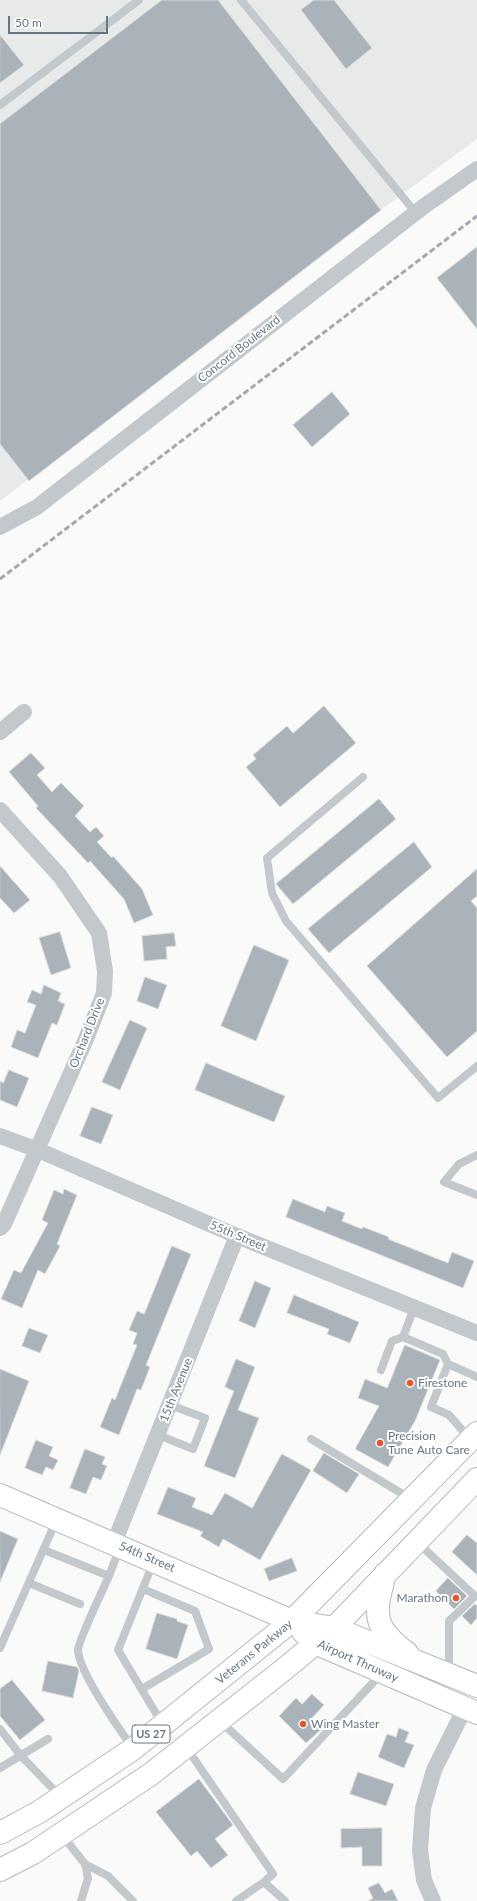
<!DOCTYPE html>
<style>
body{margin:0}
#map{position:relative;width:477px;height:1901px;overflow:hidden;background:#fafaf8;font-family:Lato,sans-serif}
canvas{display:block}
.scale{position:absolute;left:8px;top:16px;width:100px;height:18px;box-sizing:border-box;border:2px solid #657683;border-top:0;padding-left:5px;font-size:12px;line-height:14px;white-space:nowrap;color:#657683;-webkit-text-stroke:3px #fff;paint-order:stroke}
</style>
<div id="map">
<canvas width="477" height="1901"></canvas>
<div class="scale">50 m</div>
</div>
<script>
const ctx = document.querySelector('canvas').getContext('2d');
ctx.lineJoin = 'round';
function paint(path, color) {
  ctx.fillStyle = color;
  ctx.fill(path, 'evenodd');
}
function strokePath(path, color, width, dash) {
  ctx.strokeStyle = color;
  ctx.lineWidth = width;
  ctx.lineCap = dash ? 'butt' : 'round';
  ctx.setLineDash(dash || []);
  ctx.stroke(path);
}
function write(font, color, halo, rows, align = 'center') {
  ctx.font = font + ' Lato,sans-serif';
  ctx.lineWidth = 4;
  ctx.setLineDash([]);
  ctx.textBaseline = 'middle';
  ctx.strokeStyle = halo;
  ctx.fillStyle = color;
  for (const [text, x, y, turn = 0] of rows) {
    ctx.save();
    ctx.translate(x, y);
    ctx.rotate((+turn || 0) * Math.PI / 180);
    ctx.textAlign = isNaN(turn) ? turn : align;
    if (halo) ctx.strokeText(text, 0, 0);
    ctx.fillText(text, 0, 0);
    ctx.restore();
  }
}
const built = new Path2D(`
 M0,0H477V139L381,210L0,501Z`);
const building = new Path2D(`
 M162,0H218L381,210L29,481L0,444V124Z
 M314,0H334L372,48L346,69L301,10Z
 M0,35L24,65L0,83Z
 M477,247V329L437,278Z
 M332,392L350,414L312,447L293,425Z
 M324,706L356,743L280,807L246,767L256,759L253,755L287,726L293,733Z
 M31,753L45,768L37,775L52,792L61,783L84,806L75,816L90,832L96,827L104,836L97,842L112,858L113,856L142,889L153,915L134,923L124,899L90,861L88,863L36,808L38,806L9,772Z
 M379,799L396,819L293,904L276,884Z
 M414,842L432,867L329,953L308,929Z
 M0,866L30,900L14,913L0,898Z
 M477,869V896L471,901L477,908V1031L447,1057L367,966Z
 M60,932L71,968L51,975L39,938Z
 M174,933L176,946L166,947L167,959L144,961L142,936Z
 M254,945L289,960L256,1041L221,1026Z
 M145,977L167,985L158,1009L137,1001Z
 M44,985L61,993L58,1001L65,1004L57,1025L52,1023L38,1058L11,1047L17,1030L25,1033L36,1005L27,1002L32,990L41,994Z
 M130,1020L147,1028L120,1090L102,1082Z
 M206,1063L285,1096L274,1122L195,1090Z
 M9,1070L29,1078L17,1107L0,1100V1081L3,1083Z
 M92,1107L113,1115L101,1144L80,1136Z
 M64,1189L77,1195L57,1244L60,1246L45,1274L38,1270L22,1308L1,1299L14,1270L21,1273L48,1223L42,1220L54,1190L63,1194Z
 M293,1199L325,1212L327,1206L345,1213L342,1221L362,1229L363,1227L389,1237L388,1239L448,1263L452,1252L474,1261L463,1288L286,1217Z
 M172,1246L191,1254L146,1365L150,1367L141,1390L137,1389L119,1435L100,1427L112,1398L115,1400L137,1345L133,1344L137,1333L129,1330L137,1311L144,1314Z
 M255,1281L271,1288L255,1328L239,1321Z
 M294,1295L359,1322L350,1343L327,1334L329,1329L287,1313Z
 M29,1328L48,1335L40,1353L22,1346Z
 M405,1345L440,1360L415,1421L388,1467L355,1449L379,1406L358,1398L365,1379L387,1388Z
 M236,1359L255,1367L238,1410L259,1418L235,1478L204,1466L234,1391L225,1387Z
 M0,1369L29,1381L0,1455Z
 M36,1440L53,1447L49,1456L58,1460L53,1470L46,1467L42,1475L25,1468Z
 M85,1449L105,1457L102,1464L107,1466L101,1480L93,1477L86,1494L70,1488Z
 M324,1453L359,1474L347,1493L313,1471Z
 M282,1454L311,1470L260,1560L223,1539L219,1547L200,1536L203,1532L157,1514L168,1487L196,1498L192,1507L212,1515L225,1493L252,1508Z
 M0,1531L18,1539L0,1582Z
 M467,1535L477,1543V1575L452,1552Z
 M292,1558L297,1571L269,1581L264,1569Z
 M448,1578L467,1596L454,1609L436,1591Z
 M475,1604L477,1606V1618L471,1625L462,1616Z
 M157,1613L177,1619V1621L188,1625L177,1659L146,1649Z
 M48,1661L77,1667L79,1671L73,1698L42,1691Z
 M12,1680L45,1720L20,1740L0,1716V1689Z
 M312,1694L324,1705L312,1718L323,1728L306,1743L279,1716L296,1698L302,1704Z
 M399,1728L409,1732L405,1742L414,1745L404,1768L378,1757L387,1734L396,1737Z
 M358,1772L394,1784L386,1806L350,1794Z
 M199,1779L233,1825L215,1839L228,1855L211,1868L197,1851L191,1856L156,1812Z
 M382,1828V1866H362V1847L341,1848V1829Z
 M379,1883L385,1893L392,1889L398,1901H368L373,1898L368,1888Z`);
const service = new Path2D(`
 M241,0L416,213
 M0,105L139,0
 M363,777L267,858L272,893L286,921L438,1098L477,1066
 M477,1155L459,1164L444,1182L477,1195
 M403,1337L414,1308
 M448,1364L431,1407L449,1415L470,1439
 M381,1370L392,1341L403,1337L443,1354L448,1364L477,1377
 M158,1435L193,1449L205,1418L170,1405
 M311,1439L411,1499
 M417,1542L475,1596L449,1621V1672
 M44,1550L109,1576L120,1547
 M153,1563L118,1650L163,1725
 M109,1576C104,1587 78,1642 78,1650C79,1672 119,1729 133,1748
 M29,1583L80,1604
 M0,1648L56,1521
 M142,1689L209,1649L195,1611L143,1589
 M220,1721L283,1779L382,1673
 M0,1729L21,1756L60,1796
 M186,1747L273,1874L264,1882
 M0,1768L48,1739
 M62,1835L85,1864L108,1876L133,1901
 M81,1901L88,1878L85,1864
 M236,1901L264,1882L285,1901`);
const minor = new Path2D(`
 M0,527L37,507L423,207L477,169
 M0,732L24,712
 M0,810L60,876L99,933L105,971L104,993L86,1039L4,1224L0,1228
 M0,1136L38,1150L237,1236L477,1333
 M114,1543L237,1236
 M433,1901L424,1880L420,1850L423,1808L434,1770L465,1708`);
const secondary = new Path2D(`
 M0,1495L292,1621L334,1628L477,1686
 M385,1574C374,1614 372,1627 407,1653
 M303,1632L315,1643L477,1713`);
const primary = new Path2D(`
 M0,1833L39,1812L133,1749L292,1621L477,1433
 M0,1870L33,1853L151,1774L282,1671L334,1628L477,1479`);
const rail = new Path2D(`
 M0,579L477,216`);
const markers = [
 [410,1383,4,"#e4572e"],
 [380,1443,4,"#e4572e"],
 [456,1598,4,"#e4572e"],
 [303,1724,4,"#e4572e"]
];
const shields = [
 [151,1734,38]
];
const shieldNames = [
 ["US 27",151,1734]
];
const streetNames = [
 ["Concord Boulevard",239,349,-38],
 ["Orchard Drive",87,1033,-68],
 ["55th Street",238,1236,23],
 ["15th Avenue",176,1390,-68],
 ["54th Street",147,1557,23],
 ["Veterans Parkway",254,1652,-39],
 ["Airport Thruway",358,1661,24]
];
const poiNames = [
 ["Firestone",418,1383],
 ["Precision",388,1436],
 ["Tune Auto Care",388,1450],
 ["Marathon",448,1598,"right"],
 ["Wing Master",311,1724]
];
paint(built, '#e8e9e9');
paint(building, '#aab3b9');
strokePath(building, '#dcdcda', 1);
strokePath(secondary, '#b3babf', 24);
strokePath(primary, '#b5babe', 24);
strokePath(service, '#c3c8cc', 8);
strokePath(minor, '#c3c8cc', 16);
strokePath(secondary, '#fff', 22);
strokePath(primary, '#fff', 22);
strokePath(rail, '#a2aab0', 3, [6, 3]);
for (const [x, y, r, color] of markers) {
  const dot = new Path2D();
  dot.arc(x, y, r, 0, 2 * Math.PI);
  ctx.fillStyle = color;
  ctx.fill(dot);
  strokePath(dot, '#fff', 1.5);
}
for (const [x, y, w] of shields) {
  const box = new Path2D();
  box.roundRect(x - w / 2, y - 9, w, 18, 3);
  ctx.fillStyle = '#fff';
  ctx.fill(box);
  strokePath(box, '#657683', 1);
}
write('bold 11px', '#657683', null, shieldNames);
write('12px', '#657683', '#fff', streetNames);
write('12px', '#657683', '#fff', poiNames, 'left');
</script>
